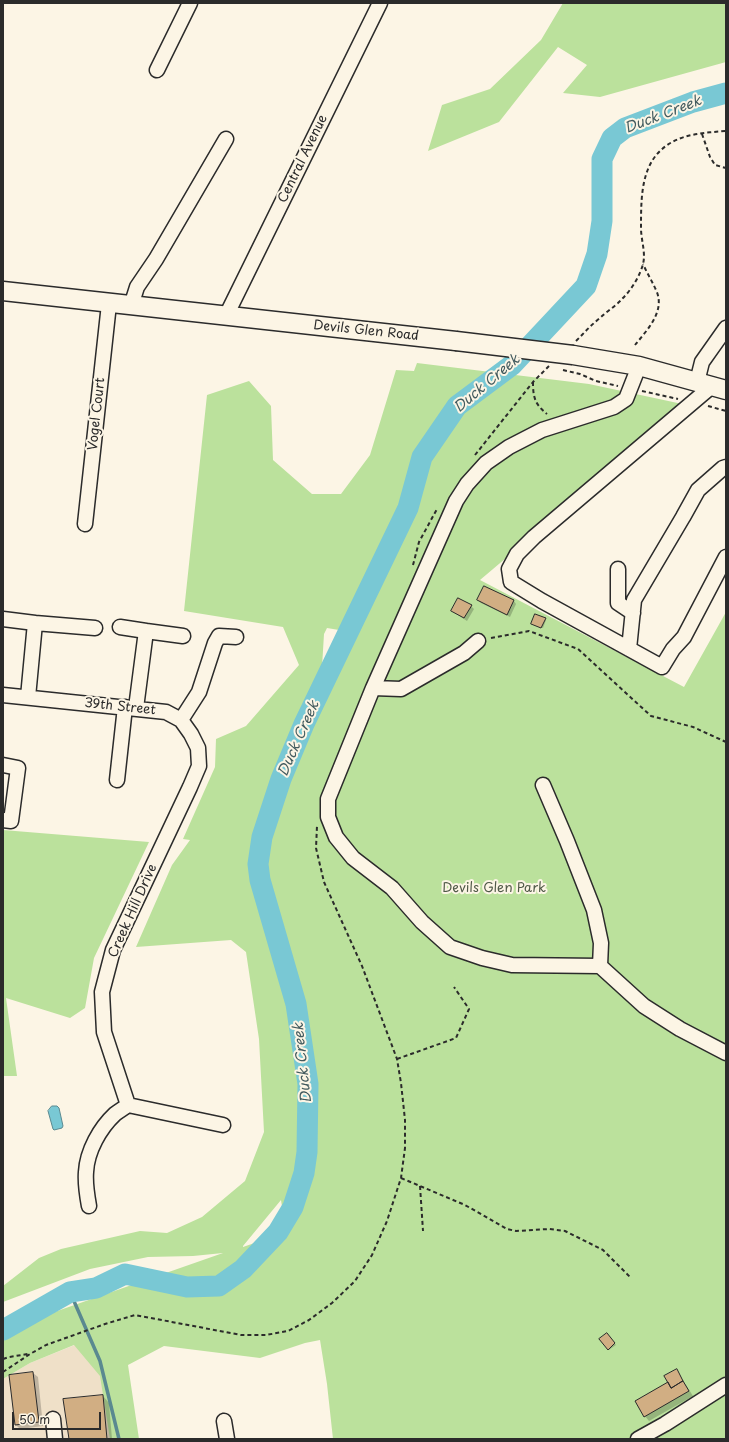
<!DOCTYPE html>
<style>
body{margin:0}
#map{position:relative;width:729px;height:1442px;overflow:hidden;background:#fcf5e5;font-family:"Playpen Sans",sans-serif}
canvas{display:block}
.frame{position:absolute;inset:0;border:4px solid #2b2b2b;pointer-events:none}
.scale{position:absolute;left:12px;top:1412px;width:89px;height:18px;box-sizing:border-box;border:2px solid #2b2b2b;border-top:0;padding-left:5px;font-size:12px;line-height:14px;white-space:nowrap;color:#2b2b2b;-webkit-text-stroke:3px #fcf5e5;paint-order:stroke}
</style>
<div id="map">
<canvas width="729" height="1442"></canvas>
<div class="frame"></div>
<div class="scale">50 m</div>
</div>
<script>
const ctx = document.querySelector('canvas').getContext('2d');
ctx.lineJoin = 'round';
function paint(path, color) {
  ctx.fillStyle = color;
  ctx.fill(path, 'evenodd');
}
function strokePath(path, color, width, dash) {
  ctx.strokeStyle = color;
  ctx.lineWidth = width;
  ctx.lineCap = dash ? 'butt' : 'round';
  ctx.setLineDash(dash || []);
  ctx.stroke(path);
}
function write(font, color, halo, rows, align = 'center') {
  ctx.font = font + ' "Playpen Sans",sans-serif';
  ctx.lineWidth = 4;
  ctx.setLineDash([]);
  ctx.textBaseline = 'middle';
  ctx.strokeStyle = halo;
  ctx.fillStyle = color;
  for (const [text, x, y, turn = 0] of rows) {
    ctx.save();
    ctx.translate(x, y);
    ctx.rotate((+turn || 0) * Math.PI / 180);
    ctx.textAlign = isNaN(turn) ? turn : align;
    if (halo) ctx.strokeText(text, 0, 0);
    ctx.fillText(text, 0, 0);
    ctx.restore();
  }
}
const built = new Path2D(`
 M107,1332L126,1439H3V1379L30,1363Z`);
const green = new Path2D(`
 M563,3H726V62L600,97L563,93L587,65L558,47L499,122L428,151L442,105L490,89L541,40Z
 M417,363L589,384L687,405L480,580L684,687L726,612V1439H333L327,1384L320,1340L305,1343L260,1358L164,1346L128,1365L139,1439H110L100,1376L74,1345L30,1363L3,1379V1330L223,1253L193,1256L148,1257L90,1269L3,1302V1286L39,1258L61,1249L140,1231L167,1233L202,1217L245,1181L264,1132L259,1039L246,952L231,940L136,947L172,865L190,840L183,839L215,767L216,739L246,726L299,665L283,627L184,611L207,395L249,381L271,406L273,460L312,494H341L370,455L396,370L414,371ZM327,628L339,630L320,691L310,696L322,667L324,634ZM281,1200L286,1232L243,1247V1246Z
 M3,830L149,842L94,958L85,1008L70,1018L6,998L17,1076H3Z`);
const water = new Path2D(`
 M52,1106H57L59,1108L63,1126L62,1128L54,1130L53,1129L48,1111Z`);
const shadow = new Path2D(`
 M485,587L514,601L516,604L510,617L481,603L478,600Z
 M471,606L474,609L467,621L452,611Z
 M545,619L546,620L543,628L534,625Z
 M607,1334L616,1345L609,1350L600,1340Z
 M33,1373L38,1377L43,1426L20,1429L16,1425Z
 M679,1374L693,1396L649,1421L645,1416L669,1383Z
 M103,1396L109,1403L112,1439H70Z`);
const stream = new Path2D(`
 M70,1292L100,1361L119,1439`);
const river = new Path2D(`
 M3,1330L70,1292L96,1288L125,1274L187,1287L219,1286L243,1269L278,1232L293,1207L304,1173L307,1152L308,1084L296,1004L260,880L258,864L262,837L281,779L304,724L408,508L422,457L457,406L512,365L586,286L597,254L602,221V159L612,138L625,128L693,102L726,93`);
const building = new Path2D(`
 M484,586L514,600L507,615L477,600Z
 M458,598L472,605L464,618L451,611Z
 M535,614L546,618L541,628L531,624Z
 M607,1333L615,1343L608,1350L599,1339Z
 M677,1369L683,1381L671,1388L664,1376Z
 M33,1372L39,1422L15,1425L9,1375Z
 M683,1381L689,1391L644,1417L635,1401L668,1382L671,1388Z
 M103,1395L107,1439H69L63,1399Z`);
const path = new Path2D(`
 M702,134L710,157L715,165L726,168
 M576,341C584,333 591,325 600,318C607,311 616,306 623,298C631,290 640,276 643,264C646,253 641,240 641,228C641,190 641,151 684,137C697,133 712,132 726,131
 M635,345C647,330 666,311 656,290C652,281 647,273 643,264
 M563,370L580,374L596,381L618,386
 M533,382C533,398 535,404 547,414
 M642,391L678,399
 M708,406L726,411
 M475,455L533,382L549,366
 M413,565L419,542L437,509
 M491,638L529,631L578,649L651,716L693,727L726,742
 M397,1059L456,1038L469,1009L454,987
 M401,1178L465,1205L507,1229L516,1231L549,1229L565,1231L603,1250L631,1278
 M420,1186L423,1231
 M3,1359L9,1357L28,1354
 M3,1372L30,1354L46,1345L105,1324L135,1315L241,1335H266L288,1331L309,1320L332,1303L355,1281L372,1255L387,1221L401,1178L405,1148V1120L401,1083L397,1059L362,966L324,882L316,848L317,826`);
const minor = new Path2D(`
 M157,70L190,3
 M131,306L137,287L156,259L226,139
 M226,316L380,3
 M639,366L626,399L614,407L542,430L509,447L486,463L467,484L456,501L373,688L328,799V817L336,837L353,858L392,888L422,922L450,947L482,958L512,965L600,966L644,1006L680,1029L726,1053
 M697,382L702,362L726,328
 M712,386L534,537L517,554L509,569L511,582L542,601L662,667L673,649L684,637L726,557
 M85,524L109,304
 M618,569V603L633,613
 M3,619L35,623
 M120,627L146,631
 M629,649L634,600L683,517L698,490L723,468L726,467
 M373,688L401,689L464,653L478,641
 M3,695L166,712L181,720L191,734L198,748L199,766L190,787L113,950L102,992L104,1032L128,1105
 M28,697L35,623L95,628
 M136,708L146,631L183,636
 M181,720L199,692L215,643L219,636L236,637
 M3,765L18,768L11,821L3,820
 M117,780L125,707
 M543,785L567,841L594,910L601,943L600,966
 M89,1206C87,1195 85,1184 86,1172C87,1151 100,1128 115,1114C119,1111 124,1108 128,1105L223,1125
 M53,1419L55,1439
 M224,1421L227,1439
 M638,1439L665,1424L726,1385`);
const major = new Path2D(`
 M3,291L456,341
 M573,355L639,366L726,390`);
const majorBridge = new Path2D(`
 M456,341L573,355`);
const streetNames = [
 ["Central Avenue",303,159,-64],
 ["Devils Glen Road",366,331,6],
 ["Vogel Court",97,414,-84],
 ["39th Street",120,707,6],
 ["Creek Hill Drive",133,911,-66]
];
const parkNames = [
 ["Devils Glen Park",494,888]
];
const waterNames = [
 ["Duck Creek",663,115,-21],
 ["Duck Creek",487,384,-40],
 ["Duck Creek",299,739,-66],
 ["Duck Creek",303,1063,-96]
];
paint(built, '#efe0c8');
paint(green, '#bbe19c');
paint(water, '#79c8d4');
strokePath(water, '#5a8990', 1);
paint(shadow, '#0003');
strokePath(stream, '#5a8990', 3.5);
strokePath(river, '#79c8d4', 21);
paint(building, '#d1ae83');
strokePath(building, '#2b2b2b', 1);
strokePath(minor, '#2b2b2b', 17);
strokePath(major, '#2b2b2b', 21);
strokePath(path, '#2b2b2b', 2, [4, 3]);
strokePath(minor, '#fcf5e5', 14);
strokePath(major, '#fcf5e5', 18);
strokePath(majorBridge, '#2b2b2b', 21, []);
strokePath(majorBridge, '#fcf5e5', 18);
write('13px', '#2b2b2b', '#fcf5e5', streetNames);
write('13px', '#4f5847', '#fcf5e5', parkNames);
write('italic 14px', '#425a5e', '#fcf5e5', waterNames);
</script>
